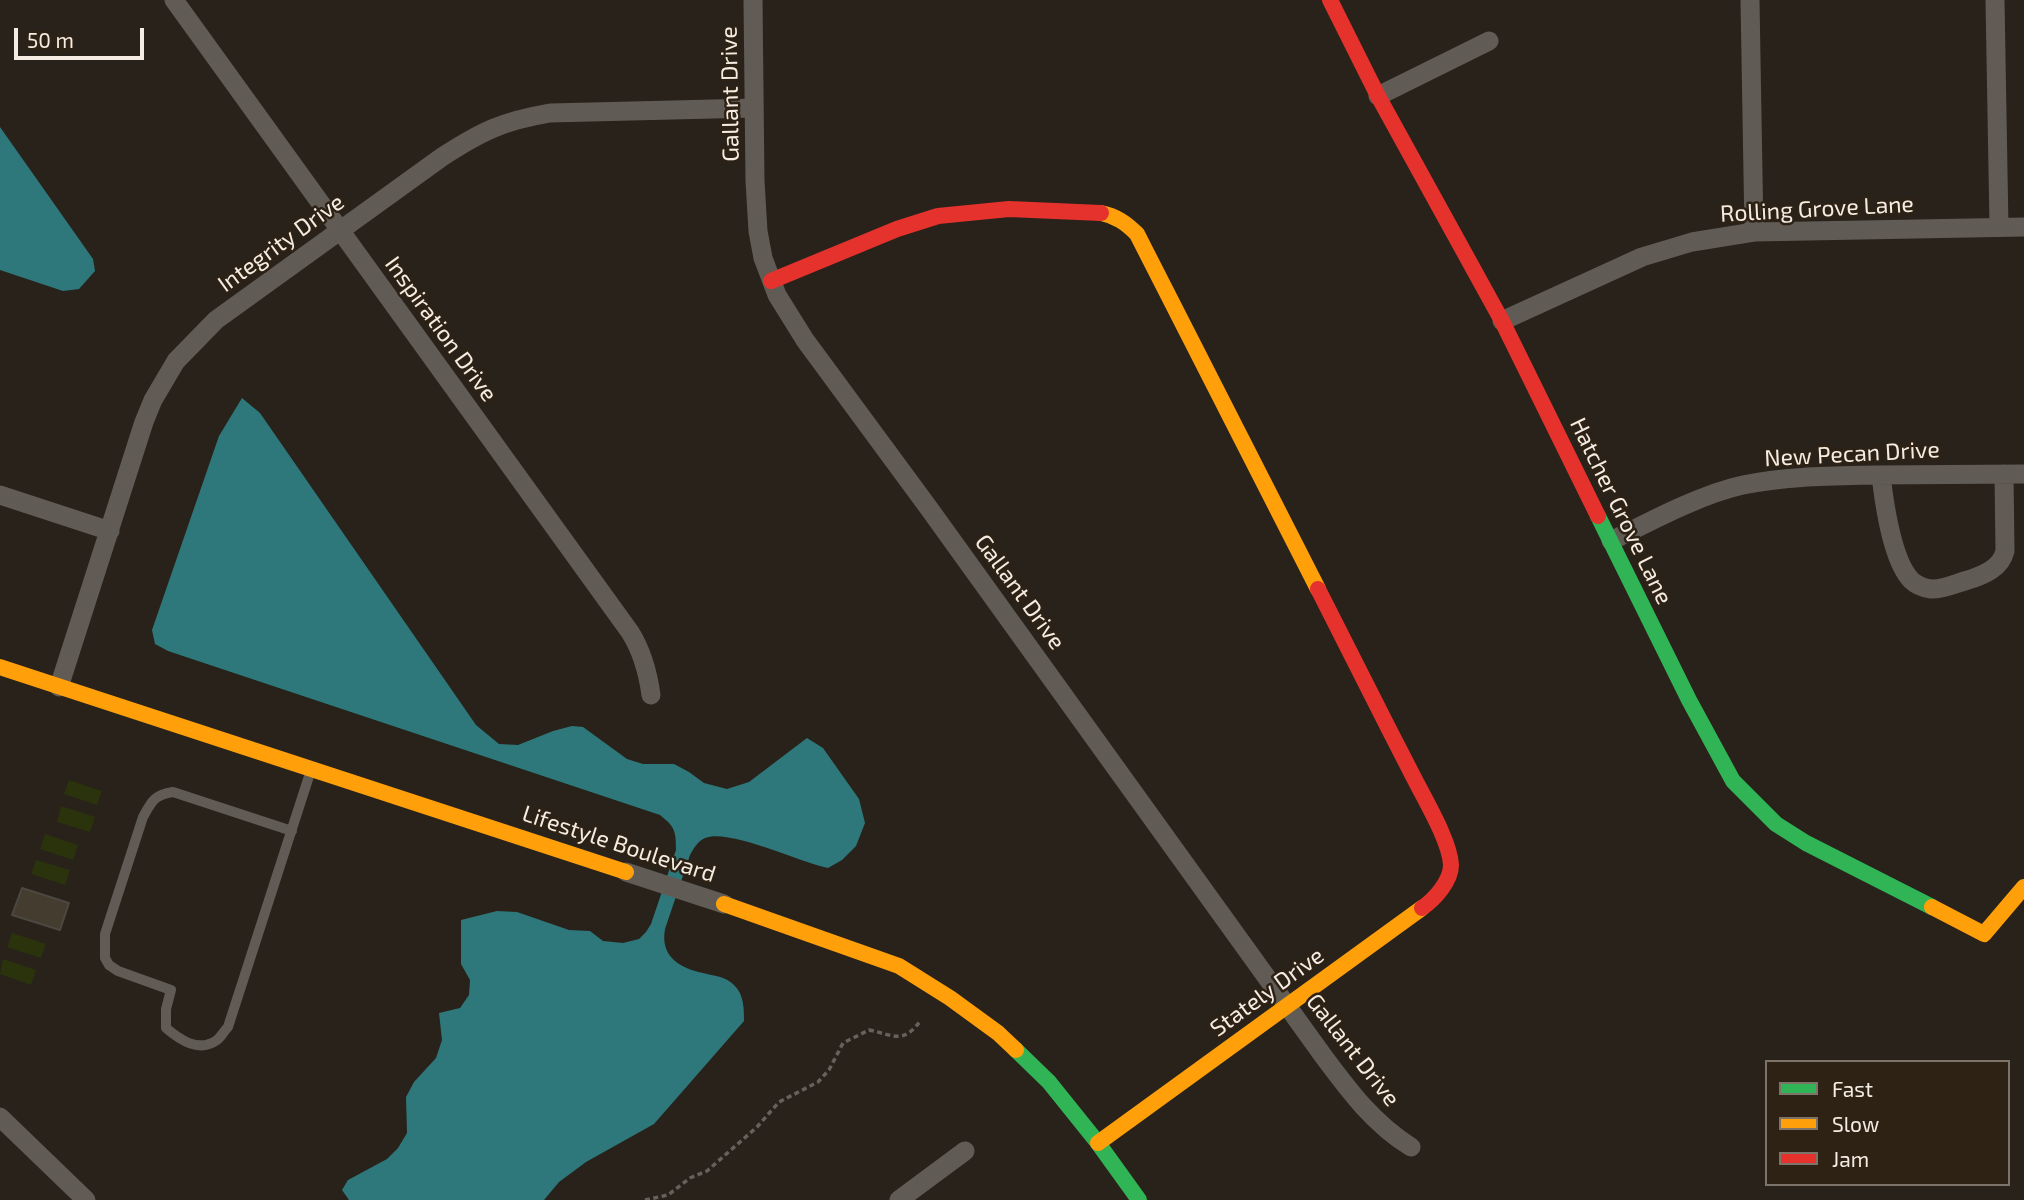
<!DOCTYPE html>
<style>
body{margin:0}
#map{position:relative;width:2024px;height:1200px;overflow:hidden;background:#28221b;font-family:"Exo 2",sans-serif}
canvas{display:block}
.legend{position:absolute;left:1765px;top:1060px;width:245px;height:126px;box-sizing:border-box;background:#2e2215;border:2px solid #7e7368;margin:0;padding:9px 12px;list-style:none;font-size:21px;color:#f5ece4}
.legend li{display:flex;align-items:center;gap:14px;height:35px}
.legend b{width:35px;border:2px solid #7e7368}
.scale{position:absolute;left:14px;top:28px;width:130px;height:32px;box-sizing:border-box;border:4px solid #f5ece4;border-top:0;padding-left:9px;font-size:21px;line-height:24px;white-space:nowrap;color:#f5ece4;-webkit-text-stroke:5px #2e2215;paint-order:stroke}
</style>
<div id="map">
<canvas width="2024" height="1200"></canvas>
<ul class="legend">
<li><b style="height:9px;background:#30b455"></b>Fast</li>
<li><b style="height:9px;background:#ff9f0a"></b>Slow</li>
<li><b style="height:9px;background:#e5322d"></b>Jam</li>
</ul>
<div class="scale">50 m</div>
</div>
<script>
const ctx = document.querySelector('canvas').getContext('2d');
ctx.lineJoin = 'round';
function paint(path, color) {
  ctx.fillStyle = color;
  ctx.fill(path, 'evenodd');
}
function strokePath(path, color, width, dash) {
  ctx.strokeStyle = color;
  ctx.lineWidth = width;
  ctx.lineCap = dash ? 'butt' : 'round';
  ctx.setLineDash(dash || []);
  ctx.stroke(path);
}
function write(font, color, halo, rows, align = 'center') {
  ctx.font = font + ' "Exo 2",sans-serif';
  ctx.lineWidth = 5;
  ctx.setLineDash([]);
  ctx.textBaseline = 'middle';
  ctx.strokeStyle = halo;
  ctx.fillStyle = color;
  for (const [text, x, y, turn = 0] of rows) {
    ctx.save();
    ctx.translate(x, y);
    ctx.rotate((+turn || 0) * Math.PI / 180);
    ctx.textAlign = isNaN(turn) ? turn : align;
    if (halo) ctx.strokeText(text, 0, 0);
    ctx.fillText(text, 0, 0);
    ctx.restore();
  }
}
const green = new Path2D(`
 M69,780L102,791L97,805L64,794Z
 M61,806L95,817L90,832L57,822Z
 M45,834L78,845L73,860L40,849Z
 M36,860L70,870L65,885L31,874Z
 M12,933L46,944L41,958L7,947Z
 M3,959L36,970L31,985L0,974Z`);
const water = new Path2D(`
 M0,127L93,259L95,271L79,289L63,291L0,270Z
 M242,398L260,413L476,725L499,744L518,745L553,731L572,726L583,727L627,759L643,764H674L689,772L704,783L727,789L749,782L807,738L823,748L859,799L865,823L856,846L842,860L828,868C800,862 728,828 705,838C697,842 694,848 690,855L665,929C660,956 679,968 703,973C714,976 725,976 734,985C744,994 744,1009 744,1021L654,1124L586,1162L559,1182L544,1200H349L342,1190L348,1180L387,1159L398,1148L407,1133L406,1097L414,1082L436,1058L442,1040L439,1013L460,1008L469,995L470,980L461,964V920L497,911L517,912L569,930L590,931L603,941L623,943L639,939L646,932L651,924L676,850C676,831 675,827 660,815L168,651L155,644L152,630L219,436Z`);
const building = new Path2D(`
 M22,888L69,903L60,930L12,915Z`);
const path = new Path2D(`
 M645,1200L668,1195L690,1178L707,1171L757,1127L779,1102L818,1082L829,1070L843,1043L869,1030C894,1035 903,1045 921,1020`);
const lane = new Path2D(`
 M292,831L173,792C154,795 152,801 143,817L105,934V958L109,965L118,971L171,990L166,1009V1028C180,1040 199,1053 217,1040C221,1037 224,1031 228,1027L311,770`);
const street = new Path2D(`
 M174,0L630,632C642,651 648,673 651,695
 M753,0L755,181L758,231L763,258L777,295L805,340L928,507L1324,1057C1350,1092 1374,1124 1411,1147
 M1750,0L1754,232
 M1995,0L1999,227
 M1378,96L1489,41
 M1502,321L1642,257L1692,242L1754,232L2024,227
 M1881,475C1884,502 1892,560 1911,580C1916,585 1924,588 1931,589C1942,590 1957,583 1968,580C1984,575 2001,568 2005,551L2004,474
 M0,495L110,531
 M1611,541C1649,522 1701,494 1743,485C1786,476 1831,476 1875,475C1925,475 1974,474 2024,474
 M59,687L144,422L153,400L176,361L216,320L442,157C482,131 503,121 550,113L754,108
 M626,872L724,904
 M0,1117L86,1200
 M899,1200L965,1151`);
const fast = new Path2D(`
 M1598,516L1689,700L1733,781L1776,824L1806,843L1932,907
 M1016,1050L1049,1082L1098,1143L1139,1200`);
const slow = new Path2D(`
 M1101,213C1116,216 1126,223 1137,234L1318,589
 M0,667L626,872
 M724,904L899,966L950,998L998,1033L1016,1050
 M1932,907L1984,934L2024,887
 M1098,1143L1422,908`);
const jam = new Path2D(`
 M1330,0L1378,96L1502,321L1598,516
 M771,281L897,229L938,216L1009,209L1101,213
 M1318,589C1350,652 1381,714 1413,776C1424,798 1450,841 1451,865C1451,881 1435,899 1422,908`);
const streetNames = [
 ["Gallant Drive",730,94,-91],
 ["Rolling Grove Lane",1817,209,-3],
 ["Integrity Drive",281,243,-36],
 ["Inspiration Drive",441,329,54],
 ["New Pecan Drive",1852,454,-3],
 ["Hatcher Grove Lane",1621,511,64],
 ["Gallant Drive",1020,592,54],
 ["Lifestyle Boulevard",619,844,18],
 ["Stately Drive",1267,992,-36],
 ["Gallant Drive",1353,1050,52]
];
paint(green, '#2b330d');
paint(water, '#2e787b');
paint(building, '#453c30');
strokePath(building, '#4c4741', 2);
strokePath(path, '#65615c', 3.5, [5, 3.5]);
strokePath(lane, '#605b55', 10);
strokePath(street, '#605b55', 19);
strokePath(fast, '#30b455', 16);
strokePath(slow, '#ff9f0a', 16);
strokePath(jam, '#e5322d', 16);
write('23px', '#f5ece4', '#2e2215', streetNames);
</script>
